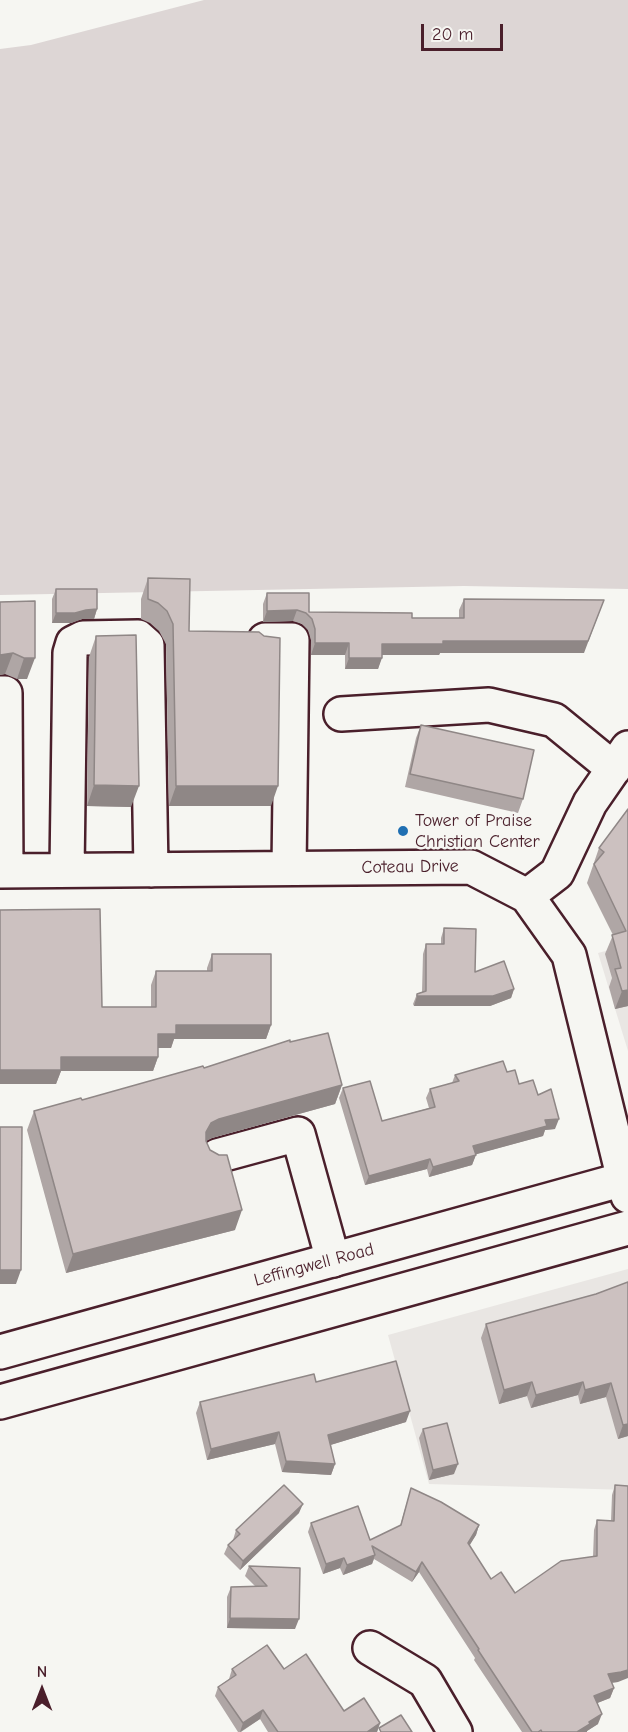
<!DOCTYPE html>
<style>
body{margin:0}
#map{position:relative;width:628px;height:1732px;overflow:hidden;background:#f6f6f2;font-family:"Comic Neue",sans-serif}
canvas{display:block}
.north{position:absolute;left:12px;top:1660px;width:60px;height:60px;-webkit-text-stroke:4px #f6f6f2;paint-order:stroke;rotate:0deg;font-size:16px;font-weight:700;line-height:24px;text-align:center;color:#4a1f2b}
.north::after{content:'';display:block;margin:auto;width:21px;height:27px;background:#4a1f2b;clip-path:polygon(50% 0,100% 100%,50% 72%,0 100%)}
.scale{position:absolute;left:421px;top:24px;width:82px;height:27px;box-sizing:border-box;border:3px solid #4a1f2b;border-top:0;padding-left:8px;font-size:18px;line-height:21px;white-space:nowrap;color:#4a1f2b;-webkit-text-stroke:4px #f6f6f2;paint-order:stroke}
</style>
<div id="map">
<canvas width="628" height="1732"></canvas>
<div class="north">N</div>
<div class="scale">20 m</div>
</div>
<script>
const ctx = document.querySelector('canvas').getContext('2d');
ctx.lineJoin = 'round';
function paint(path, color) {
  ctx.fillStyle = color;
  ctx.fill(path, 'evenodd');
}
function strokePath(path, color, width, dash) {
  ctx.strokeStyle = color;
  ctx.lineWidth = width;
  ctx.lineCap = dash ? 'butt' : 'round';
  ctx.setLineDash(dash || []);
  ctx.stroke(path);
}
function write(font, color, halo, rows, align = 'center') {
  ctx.font = font + ' "Comic Neue",sans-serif';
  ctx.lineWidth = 5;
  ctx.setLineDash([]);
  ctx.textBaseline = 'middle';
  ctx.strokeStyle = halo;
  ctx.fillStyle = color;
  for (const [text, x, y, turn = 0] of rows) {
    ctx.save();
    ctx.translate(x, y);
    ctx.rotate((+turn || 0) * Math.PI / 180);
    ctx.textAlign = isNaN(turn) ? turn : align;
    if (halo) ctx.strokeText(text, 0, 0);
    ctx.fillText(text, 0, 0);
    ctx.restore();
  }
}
const built = new Path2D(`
 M628,945V1051L598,953Z
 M628,1269V1490L429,1484L388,1335Z`);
const green = new Path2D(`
 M204,0H628V589L464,586L0,595V49L31,45Z`);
const minor = new Path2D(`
 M265,640H292L289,868
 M0,693H5L6,871
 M341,714L489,705L554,720L614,769
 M67,870L70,653L73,643L83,638L138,637L147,645L151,870
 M0,871L471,867L527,896L569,955L628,1196
 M527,896L557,873L590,803L628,748
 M217,1156L298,1134L333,1260
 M370,1648L425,1681L455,1732`);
const major = new Path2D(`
 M0,1352L628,1178
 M0,1402L628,1228`);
const wall = new Path2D(`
 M148,578L189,631L271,806H169L166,644L159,631L150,623L141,619V599Z
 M56,589L97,609L94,619H82L71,623H52V599Z
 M267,593L309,612L412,618H459V610L464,599L584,653H440L439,655H382L378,669H345V655H311V640L308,630L302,624L293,621L263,622V604Z
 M35,601L27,679H17L5,674L0,675V602Z
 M96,636L131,807L87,806L89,657Z
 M421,725L523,799L518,813L405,787L416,738Z
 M628,809V1006L615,1009L609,987L612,978L605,954L613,935L587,883L599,848Z
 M0,910L102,1007H151V985L156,971H207V968L212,954L271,1025L266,1039H174L171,1048H158V1057L153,1071H61L56,1084H0Z
 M444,928L475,972L514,989L511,998L490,1006H414L413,1004L417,994L422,992L423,954L426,944H441V938Z
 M290,1042L342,1085L335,1104L212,1138L206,1141L235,1230L66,1273L27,1130L34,1111L82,1100L204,1068Z
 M507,1072L519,1084L538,1095L555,1129L545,1130L543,1136L476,1154L472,1165L429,1177L427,1169L365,1185L339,1098L343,1088L382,1121L429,1108L426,1098L430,1089L452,1083L455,1075Z
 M628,1282V1436L618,1439L606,1397L580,1404L578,1395L531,1408L527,1396L499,1404L481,1338L486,1324L596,1294Z
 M316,1382L406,1422L330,1445L335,1464L331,1475L282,1472L275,1444L207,1460L196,1413L200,1402Z
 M423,1429L454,1474L429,1480L419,1438Z
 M615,1485L618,1682L612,1683L614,1688L610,1698L597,1703L598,1724L587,1731V1732H522L474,1660L475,1658L419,1572L412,1582L374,1559L372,1564L343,1575L340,1568L323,1574L308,1532L311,1523L370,1540L400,1526L411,1488L479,1525L476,1535L469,1545L491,1579L515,1593L593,1557L594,1530L597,1520L611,1521L612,1495Z
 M299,1513L240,1570L224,1554L228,1545L233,1540L236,1530Z
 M249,1566L300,1568L295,1629L227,1628V1597L231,1587L255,1586L245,1576Z
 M232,1669H284L344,1711L380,1723L377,1732H268L260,1719L241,1732H238L215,1696L218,1687L229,1679Z`);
const shadedWall = new Path2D(`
 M604,600L584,653H440L439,655H378L382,644L443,641Z
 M97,609L94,619H82L71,623H52L56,613L86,610Z
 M297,610L293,621L263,622L267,611Z
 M315,643H349L345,655H311Z
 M13,653L5,674L0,675V655Z
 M24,658H35L27,679H17Z
 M349,658H382L378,669H345Z
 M94,785L139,786L131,807L87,806Z
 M176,786H278L271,806H169Z
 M514,989L511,998L490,1006H414L417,996Z
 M628,990V1006L615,1009L622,991Z
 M176,1025H271L266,1039H174L171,1048H153L158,1034Z
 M61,1057H158L153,1071H61L56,1084H0V1070Z
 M342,1085L335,1104L212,1138L204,1142L206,1132L211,1123L219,1119Z
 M559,1119L555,1129L545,1130L543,1136L470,1156L473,1146L545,1120Z
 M476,1155L472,1165L429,1177L433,1167Z
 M430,1159L427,1169L365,1185L369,1176Z
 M242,1210L235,1230L66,1273L73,1254Z
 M0,1270H21L16,1284H0Z
 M532,1382L527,1396L499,1404L504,1390Z
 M583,1382L578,1395L531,1408L536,1395Z
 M611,1383L606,1397L580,1404L585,1390Z
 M410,1411L406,1422L324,1447L328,1435Z
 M628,1424V1436L618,1439L623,1425Z
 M279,1432L275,1444L207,1460L211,1449Z
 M286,1461L335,1464L331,1475L282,1472Z
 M458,1464L454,1474L429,1480L433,1470Z
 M303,1504L299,1513L240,1570L243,1561Z
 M479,1525L476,1535L465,1553L468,1543Z
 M375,1555L372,1564L343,1575L347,1565Z
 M344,1558L340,1568L323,1574L326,1564Z
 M422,1562L419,1572L412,1582L416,1572Z
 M230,1618L299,1619L295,1629L227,1628Z
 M628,1670V1678L618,1682L605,1683L608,1674Z
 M614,1688L610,1698L590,1706L594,1696Z
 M263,1710L260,1719L240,1732L243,1723Z
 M602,1714L598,1724L587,1731V1732H577L589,1722Z
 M380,1723L377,1732H367Z`);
const building = new Path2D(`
 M148,578L190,579L189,631L259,632L264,636L280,638L278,786H176L173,624L167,611L158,603L148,599Z
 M56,589H97V609L86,610L75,613H56Z
 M267,593H309V612L412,613V618H464V599L604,600L588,641H443V644H382V658H349V643H315V629L312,619L306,613L297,610L267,611Z
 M35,601V658H24L13,653L0,655V602Z
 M136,635L139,786L94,785L96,636Z
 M421,725L534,750L523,799L410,774Z
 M628,809V990L622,991L615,969L621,968L612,935L626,931L594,864L604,852L599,848Z
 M100,909L102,1007H156V971H212V954H271V1025H176V1034H158V1057H61V1070H0V910Z
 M444,928L476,929L475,972L504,961L514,989L493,996H417V994L426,991V944H444Z
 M328,1033L342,1085L219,1119L211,1123L206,1132V1141L210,1150L219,1155H227L242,1210L73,1254L34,1111L81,1098L82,1100L203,1066L204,1068L290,1040V1042Z
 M503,1061L507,1072L515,1070L519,1084L533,1080L538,1095L551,1089L559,1119L545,1120L547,1126L473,1146L476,1155L433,1167L430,1159L369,1176L343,1088L370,1081L382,1121L435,1107L430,1089L459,1081L455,1075Z
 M0,1127H22L21,1270H0Z
 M628,1282V1424L623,1425L611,1383L585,1390L583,1382L536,1395L532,1382L504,1390L486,1324L596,1294Z
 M396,1361L410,1411L328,1435L335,1464L286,1461L279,1432L211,1449L200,1402L314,1374L316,1382Z
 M447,1423L458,1464L433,1470L423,1429Z
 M284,1485L303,1504L243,1561L228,1545L240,1534L236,1530Z
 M615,1485L628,1486V1670L621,1672L608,1674L614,1688L594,1696L602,1714L589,1722L590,1724L577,1732H542L541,1730L538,1732H532L478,1650L479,1649L422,1562L416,1572L372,1546L375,1555L347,1565L344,1558L326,1564L311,1523L358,1506L370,1540L401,1525L411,1488L441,1502L479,1525L468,1543L491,1579L501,1572L515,1593L561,1561L597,1556V1520L614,1521Z
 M249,1566L300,1568L299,1619L230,1618L231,1587L267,1586Z
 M267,1645L284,1669L306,1654L344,1711L364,1698L380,1723L367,1732H278L263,1710L243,1723L218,1687L236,1675L232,1669Z
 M401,1715L412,1732H381L379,1728Z`);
const markers = [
 [403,831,6,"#1f6fb2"]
];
const poiNames = [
 ["Tower of Praise",415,821],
 ["Christian Center",415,842]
];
const streetNames = [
 ["Coteau Drive",410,867,-1],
 ["Leffingwell Road",314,1265,-15]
];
paint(built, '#e9e6e3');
paint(green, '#ddd6d5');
strokePath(minor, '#4a1f2b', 38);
strokePath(major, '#4a1f2b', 38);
strokePath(minor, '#f6f6f2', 33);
strokePath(major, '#f6f6f2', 33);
paint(wall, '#afa6a5');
paint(shadedWall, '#8f8786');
paint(building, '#ccc1c0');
strokePath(building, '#8f8786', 1.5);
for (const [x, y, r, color] of markers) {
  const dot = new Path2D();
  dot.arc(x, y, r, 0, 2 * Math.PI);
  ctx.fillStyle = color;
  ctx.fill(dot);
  strokePath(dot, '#f6f6f2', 2);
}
write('18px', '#4a1f2b', '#f6f6f2', poiNames, 'left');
write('18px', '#4a1f2b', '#f6f6f2', streetNames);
</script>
